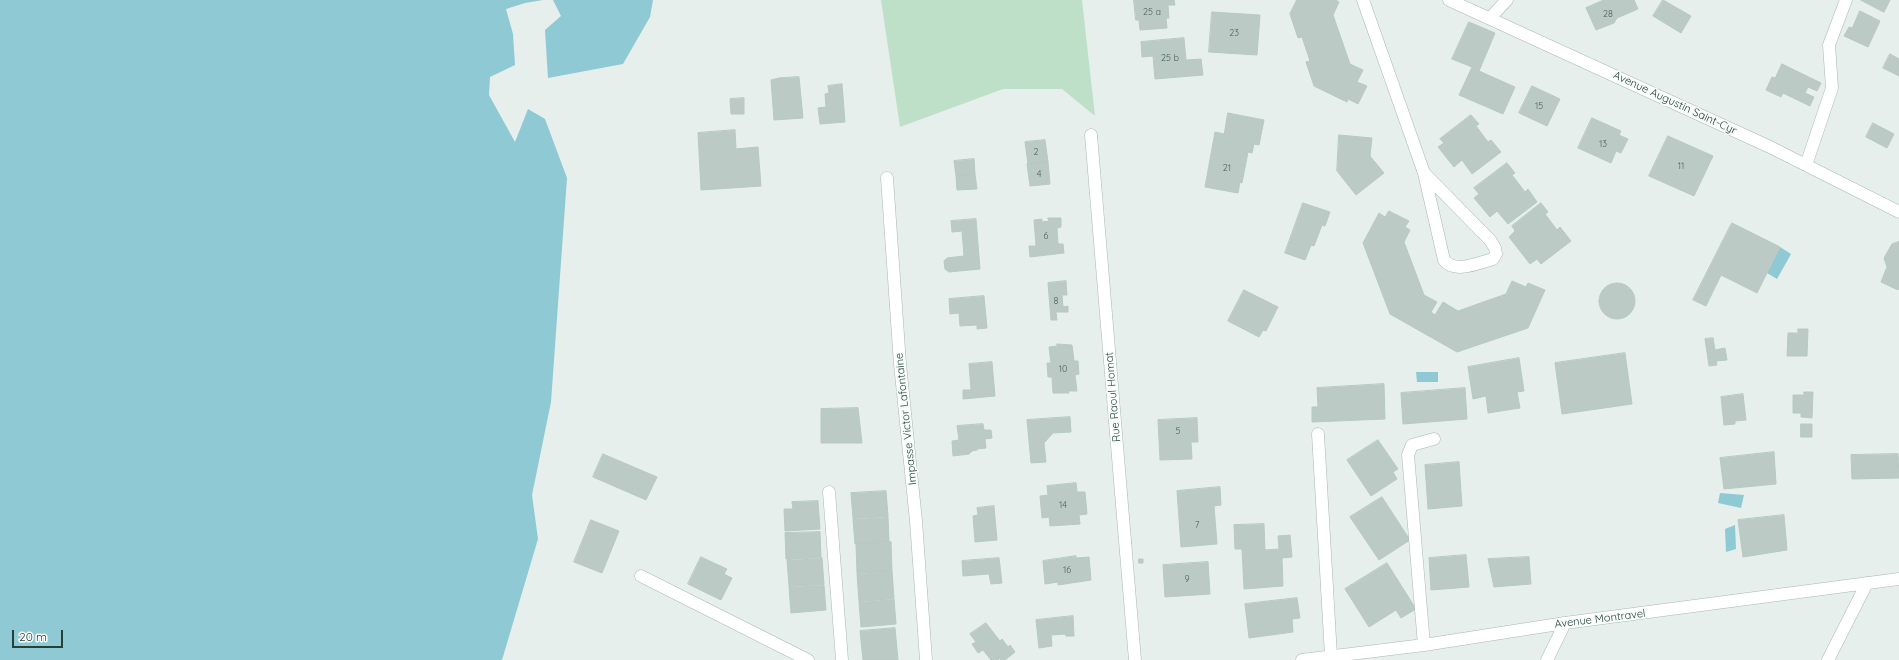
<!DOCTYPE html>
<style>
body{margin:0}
#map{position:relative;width:1899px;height:660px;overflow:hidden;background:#e6efeb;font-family:Quicksand,sans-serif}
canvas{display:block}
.scale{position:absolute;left:12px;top:630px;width:51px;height:18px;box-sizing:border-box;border:2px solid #24423a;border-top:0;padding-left:5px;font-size:12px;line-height:14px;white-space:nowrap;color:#24423a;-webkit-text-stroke:3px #f7fbf9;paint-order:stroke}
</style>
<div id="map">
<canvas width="1899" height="660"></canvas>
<div class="scale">20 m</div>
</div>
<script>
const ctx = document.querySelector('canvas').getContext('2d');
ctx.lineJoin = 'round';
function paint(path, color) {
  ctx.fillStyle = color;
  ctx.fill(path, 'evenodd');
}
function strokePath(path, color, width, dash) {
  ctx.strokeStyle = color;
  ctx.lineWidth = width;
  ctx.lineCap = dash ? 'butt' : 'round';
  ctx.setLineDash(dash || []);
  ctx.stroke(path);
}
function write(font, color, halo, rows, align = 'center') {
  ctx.font = font + ' Quicksand,sans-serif';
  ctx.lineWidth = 3.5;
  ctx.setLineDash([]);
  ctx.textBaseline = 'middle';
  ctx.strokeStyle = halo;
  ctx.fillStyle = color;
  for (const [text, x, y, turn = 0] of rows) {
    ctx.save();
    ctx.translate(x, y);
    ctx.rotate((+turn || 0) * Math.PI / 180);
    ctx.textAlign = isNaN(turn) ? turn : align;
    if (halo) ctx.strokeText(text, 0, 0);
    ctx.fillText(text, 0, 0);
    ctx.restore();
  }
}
const green = new Path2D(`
 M881,0H1082L1095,116L1062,89H1003L900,127Z`);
const water = new Path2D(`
 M0,0H543L525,3L506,9L513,34L515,65L490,77L489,95L515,142L528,109L545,119L567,178L551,402L532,495L538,539L502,660H0Z
 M553,0H653L650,17L623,64L548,78L545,30L561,16Z
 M1780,247L1791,254L1777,279L1767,273Z
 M1416,372H1438V382H1417Z
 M1720,493L1744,495L1741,508L1718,503Z
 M1735,525L1736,549L1726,552L1725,529Z`);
const building = new Path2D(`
 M1134,0H1174L1175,5H1168L1169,18H1166L1167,28L1140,30L1139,20H1136Z
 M1297,0H1336L1339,2L1333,15L1350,64L1363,70L1357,82L1367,86L1358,104L1348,99L1347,102L1314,86L1306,62L1310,61L1302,37L1298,38L1290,14Z
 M1604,0H1634L1638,9L1617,18L1614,23L1596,30L1586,8Z
 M1663,0L1691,16L1681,33L1653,16Z
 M1861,0H1890L1884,12Z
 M1860,11L1880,21L1868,47L1844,36L1849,27L1852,28Z
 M1212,12L1260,15L1257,55L1209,52Z
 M1469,22L1495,33L1479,71L1515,87L1503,114L1459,95L1472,67L1452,59Z
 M1184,38L1186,60L1201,59L1203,75L1155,79L1153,56L1142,57L1141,42Z
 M1890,54L1899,59V76L1883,68Z
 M1782,64L1821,83L1817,91L1808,87L1805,93L1814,97L1810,106L1783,93L1781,97L1766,90L1772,77L1775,78Z
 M799,77L803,118L774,120L771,80L779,78Z
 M842,84L845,122L820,124L818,108L826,107L825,94L829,93L828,86Z
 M1532,86L1560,99L1547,126L1519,113Z
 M744,98V114H731L730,99Z
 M1228,113L1264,120L1259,145L1254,144L1252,153L1248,152L1242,183L1240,182L1238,193L1205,187L1215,132L1224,134Z
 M1471,115L1479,124L1476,126L1488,142L1491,140L1501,152L1472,174L1462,160L1454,167L1438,147L1444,143L1440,139Z
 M1592,118L1621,131L1619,135L1628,139L1621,153L1616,151L1611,163L1578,148Z
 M1873,123L1894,134L1887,148L1866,137Z
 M735,130L736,149L758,147L761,186L701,190L698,133Z
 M1339,135L1372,138L1370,156L1384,173L1356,195L1337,171Z
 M1668,136L1713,156L1694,196L1649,176Z
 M1045,140L1048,162L1028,164L1025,142Z
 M974,159L975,174L956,176L954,161Z
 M1048,162L1050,184L1030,186L1027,164Z
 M1507,163L1515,173L1512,175L1525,192L1528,189L1537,202L1508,224L1497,211L1490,217L1474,198L1479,194L1474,188Z
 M975,174L977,189L957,190L956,176Z
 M1303,203L1330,212L1325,226L1322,225L1314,246L1311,245L1305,260L1285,253Z
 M1541,203L1548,212L1545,214L1557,230L1560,227L1571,241L1541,264L1537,259L1530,264L1509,237L1515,231L1512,226Z
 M1389,211L1409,221L1405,227L1410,230L1404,242L1424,295L1437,302L1431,312L1435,315L1443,302L1458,311L1506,294L1512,281L1526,287L1528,283L1545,290L1528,328L1457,352L1390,314L1363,243L1379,213L1385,217Z
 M1048,218H1061V227L1057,228L1058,244H1063L1064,253L1030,257L1029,246H1036L1034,220L1042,219V222L1049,221Z
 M976,219L980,269L949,272L945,269L944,261L947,258L964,256L962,231L952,232L951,221Z
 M1732,223L1780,247L1757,293L1721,275L1706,306L1693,300Z
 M1899,242V288L1898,290L1881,282L1887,267L1884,258L1892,244Z
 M1066,281L1067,295H1062L1063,307L1068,306V312H1056L1057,320H1051L1048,283Z
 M1599 301a18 18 0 1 1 36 0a18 18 0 1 1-36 0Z
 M1244,290L1278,307L1266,331L1263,330L1259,337L1228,321Z
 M984,296L987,328L977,329V325L960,326L959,313L950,314L949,299Z
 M1798,329H1808L1807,356H1787L1788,333H1798Z
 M1713,338L1715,350L1725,348L1727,360L1716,361L1717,365L1709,366L1705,339Z
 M1057,344L1072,345L1074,361H1078L1079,374L1075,375L1077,391H1068L1069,393H1053L1052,377H1048L1047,363H1051L1049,347L1057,346Z
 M1625,353L1632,404L1562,414L1555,363Z
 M1519,358L1524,391L1517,392L1520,408L1488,413L1486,396L1473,399L1468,367Z
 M992,362L995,396L963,399V390H971L969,364Z
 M1384,384L1385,419L1312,422V407H1318L1317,388Z
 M1465,388L1467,419L1403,424L1401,393Z
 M1804,392H1813L1812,418L1801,417V413H1793V395H1804Z
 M1743,394L1746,420L1735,421V424L1724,425L1721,397Z
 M858,408L862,443H821V409Z
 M1070,417L1071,432L1053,433L1044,443L1046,462L1031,463L1027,420Z
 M1197,418L1198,442H1191L1192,459L1160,460L1158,420Z
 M983,424L984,430H991L992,438L985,439L986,448L977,449V450L972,451L969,454L953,456L952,441L959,440L957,426Z
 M1801,424H1812V437H1801Z
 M1378,440L1398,469L1393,472L1397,479L1371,496L1347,460Z
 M1774,452L1776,484L1724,489L1720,458Z
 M603,454L657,477L646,500L593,477Z
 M1898,454L1899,478L1852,479L1851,455Z
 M1459,462L1462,506L1428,509L1425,465Z
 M1076,483L1077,492H1085L1087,514L1079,515L1080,524L1050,526L1049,517L1042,518L1040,496L1048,495L1047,486Z
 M1220,487L1221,505L1214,506L1217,544L1181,547L1177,491Z
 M886,491L888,516L853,518L851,493Z
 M1382,497L1410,540L1379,560L1350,517Z
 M818,501L820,529L785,531L784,509H793L792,502Z
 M994,506L997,540L975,542L973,516L978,515L977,508Z
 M1784,515L1787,550L1743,557L1738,520Z
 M888,517L889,542L855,544L853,519Z
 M591,520L619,531L602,573L574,562Z
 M1264,524L1265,550L1279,549L1278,536L1290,535L1292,557L1282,558L1283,586L1244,589L1242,549H1235L1234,525Z
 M820,532L821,557L786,559L785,533Z
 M891,542L892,571L857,573L856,544Z
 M1466,555L1469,587L1431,590L1429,558Z
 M1076,556V558L1089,557L1091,580L1058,585V582L1045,584L1043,561Z
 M701,557L727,569L724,574L732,578L721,600L688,584Z
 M1529,557L1531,584L1494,587L1488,559Z
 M822,558L824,584L789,586L787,560Z
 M999,558L1002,583L991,584L989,574L963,576L962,561Z
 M1139,559H1143V563H1139Z
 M1208,562L1210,594L1165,597L1163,565Z
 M1387,563L1416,609L1401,618L1396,610L1369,627L1345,589Z
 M892,571L894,598L859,601L857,574Z
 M824,585L826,610L791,613L789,587Z
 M1297,598L1300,618L1292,619L1293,632L1249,638L1245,604Z
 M894,599L896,624L861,627L859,602Z
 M1073,616L1074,636H1066L1065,634L1051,635L1052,646L1039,648L1036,620Z
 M986,623L1000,641L1002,639L1008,647L1010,645L1015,652L1005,660H1001L1000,658L998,660H991L983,650L978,653L972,644L976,642L970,634Z
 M895,628L898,660H863L860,631Z`);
const minor = new Path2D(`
 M1363,0L1424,173L1444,260C1455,274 1478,263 1493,259L1496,254L1495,248L1490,240L1424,173
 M1449,0L1770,147L1899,212
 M1490,18L1507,0
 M1091,135L1135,660
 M1806,165L1832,88L1829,45L1846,0
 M887,178L900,364L916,521L926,660
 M1318,434L1331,656
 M829,492L842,660
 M641,576L808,660
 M1424,645L1408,455L1412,445L1434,439
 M1302,660L1424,645L1565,623L1899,579
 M1547,660L1565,623
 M1828,660L1867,583`);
const numberNames = [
 ["25 a",1152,12],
 ["28",1608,14],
 ["23",1234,33],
 ["25 b",1170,58],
 ["15",1539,106],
 ["13",1603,144],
 ["2",1036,152],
 ["11",1681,166],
 ["21",1227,168],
 ["4",1039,174],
 ["6",1046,236],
 ["8",1056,301],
 ["10",1063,369],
 ["5",1178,431],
 ["14",1063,505],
 ["7",1197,525],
 ["16",1067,570],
 ["9",1187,579]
];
const streetNames = [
 ["Avenue Augustin Saint-Cyr",1675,103,25],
 ["Rue Raoul Homat",1113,397,-95],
 ["Impasse Victor Lafontaine",906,419,-96],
 ["Avenue Montravel",1600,619,-7]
];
paint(green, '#bfe0c8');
paint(water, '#8ec9d4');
paint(building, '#bbcac4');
strokePath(building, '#b8c9c2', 1);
strokePath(minor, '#a8b8b2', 13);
strokePath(minor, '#fff', 12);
write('9px', '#4a645c', null, numberNames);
write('11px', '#24423a', '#f7fbf9', streetNames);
</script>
